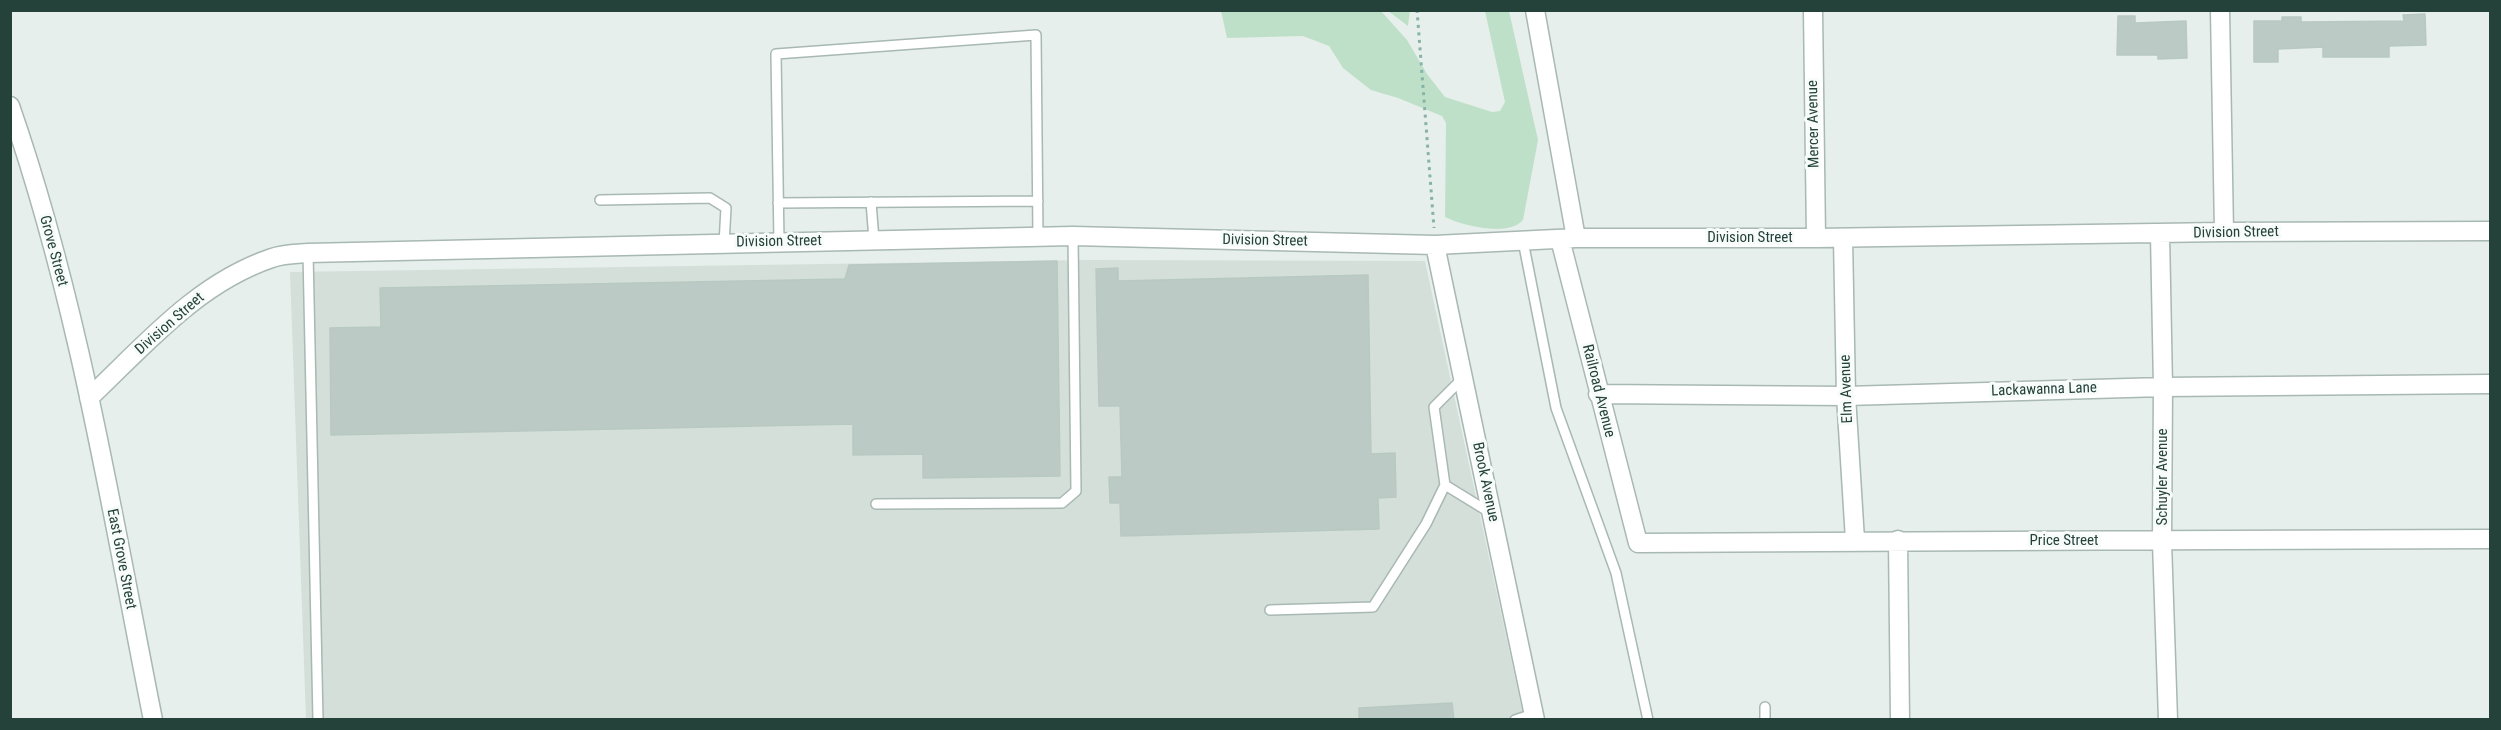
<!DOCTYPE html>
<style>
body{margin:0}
#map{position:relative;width:2501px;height:730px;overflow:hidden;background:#e6efeb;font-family:"Roboto Condensed",sans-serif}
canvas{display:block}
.frame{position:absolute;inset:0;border:12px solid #24423a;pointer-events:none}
</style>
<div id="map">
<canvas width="2501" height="730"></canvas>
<div class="frame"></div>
</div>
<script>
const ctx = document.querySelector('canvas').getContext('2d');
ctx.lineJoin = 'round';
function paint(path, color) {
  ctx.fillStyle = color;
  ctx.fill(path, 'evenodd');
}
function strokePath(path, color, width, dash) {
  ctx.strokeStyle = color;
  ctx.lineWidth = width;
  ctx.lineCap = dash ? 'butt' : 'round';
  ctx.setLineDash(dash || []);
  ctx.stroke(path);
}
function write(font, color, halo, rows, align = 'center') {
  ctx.font = font + ' "Roboto Condensed",sans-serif';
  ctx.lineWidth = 6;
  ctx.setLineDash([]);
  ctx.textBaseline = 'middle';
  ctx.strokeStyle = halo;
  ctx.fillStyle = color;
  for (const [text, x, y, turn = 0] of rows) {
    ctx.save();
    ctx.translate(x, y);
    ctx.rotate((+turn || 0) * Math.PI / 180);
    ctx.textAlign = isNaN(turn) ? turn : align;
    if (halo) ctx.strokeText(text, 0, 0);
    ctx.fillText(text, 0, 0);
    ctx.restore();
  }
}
const built = new Path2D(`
 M1088,260L1425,261L1524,719H306L290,272Z`);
const green = new Path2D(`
 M1221,11H1381L1407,40L1427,74L1445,97L1492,112L1500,111L1505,102L1485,11H1509L1538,140L1523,220C1508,237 1463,226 1445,217L1446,123L1442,116L1398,98L1371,90L1343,68L1329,46L1303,36L1227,38Z
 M1388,11H1410L1408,26Z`);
const building = new Path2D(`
 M2425,14L2426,45L2389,46V57H2323V47L2278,49V62H2254V21H2282V17H2301V22L2404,21L2403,15Z
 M2118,16H2135V23L2186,21L2187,58L2158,59V55H2117Z
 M1057,261L1060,476L923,478V454L853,455V424L331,435L330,328L381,327L380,288L845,279L849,265Z
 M1118,268V281L1368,275L1371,454L1395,453L1396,497L1378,498L1379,529L1121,536L1120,503H1110L1109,477H1122L1120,406H1099L1096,269Z
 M1452,703L1454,720H1359V708Z`);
const path = new Path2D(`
 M1417,10L1434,228`);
const service = new Path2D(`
 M600,200L710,198L726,208L724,244
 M871,202L874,240
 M778,203L1038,201
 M1523,241L1556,408L1616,573L1648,720
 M779,242L776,54L1036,35L1038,237
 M308,253L318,720
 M1445,485L1434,407L1463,378
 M876,504L1062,503L1076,491L1073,236
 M1270,610L1373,607L1426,524L1445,485L1489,512
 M1765,707V720
 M1515,720L1533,714`);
const minor = new Path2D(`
 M1535,10L1576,238
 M1813,10L1816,238
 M2220,10L2224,232
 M10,106C79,304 112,514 153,720
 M2160,234L2163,387L2162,542L2168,720
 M1843,238L1846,396L1855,540
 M1560,239L1638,543C1922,539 2206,542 2490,539
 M1435,245L1535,720
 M1598,394L1846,396L2163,387L2490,384
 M89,398C144,346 197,283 272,258C283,254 296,254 308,253L1073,236L1435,245L1576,238H1816L2224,232L2490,231
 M1898,540L1900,720`);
const streetNames = [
 ["Mercer Avenue",1814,124,-91],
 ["Division Street",2236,233,-1],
 ["Division Street",1750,238],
 ["Division Street",1265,241,1],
 ["Division Street",779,242,-1],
 ["Grove Street",53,251,75],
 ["Division Street",170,324,-41],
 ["Elm Avenue",1847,389,-92],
 ["Lackawanna Lane",2044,390,-2],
 ["Railroad Avenue",1598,391,76],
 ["Schuyler Avenue",2163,477,-90],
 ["Brook Avenue",1485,482,78],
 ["Price Street",2064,541],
 ["East Grove Street",121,559,79]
];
paint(built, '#d4dfda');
paint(green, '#bfe0c8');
paint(building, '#bbcac4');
strokePath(building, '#b8c9c2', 1.5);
strokePath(service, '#a8b8b2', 12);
strokePath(minor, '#a8b8b2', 21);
strokePath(path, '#86b3a5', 3, [3, 4.5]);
strokePath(service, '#fff', 9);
strokePath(minor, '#fff', 18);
write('15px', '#24423a', '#f7fbf9', streetNames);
</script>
